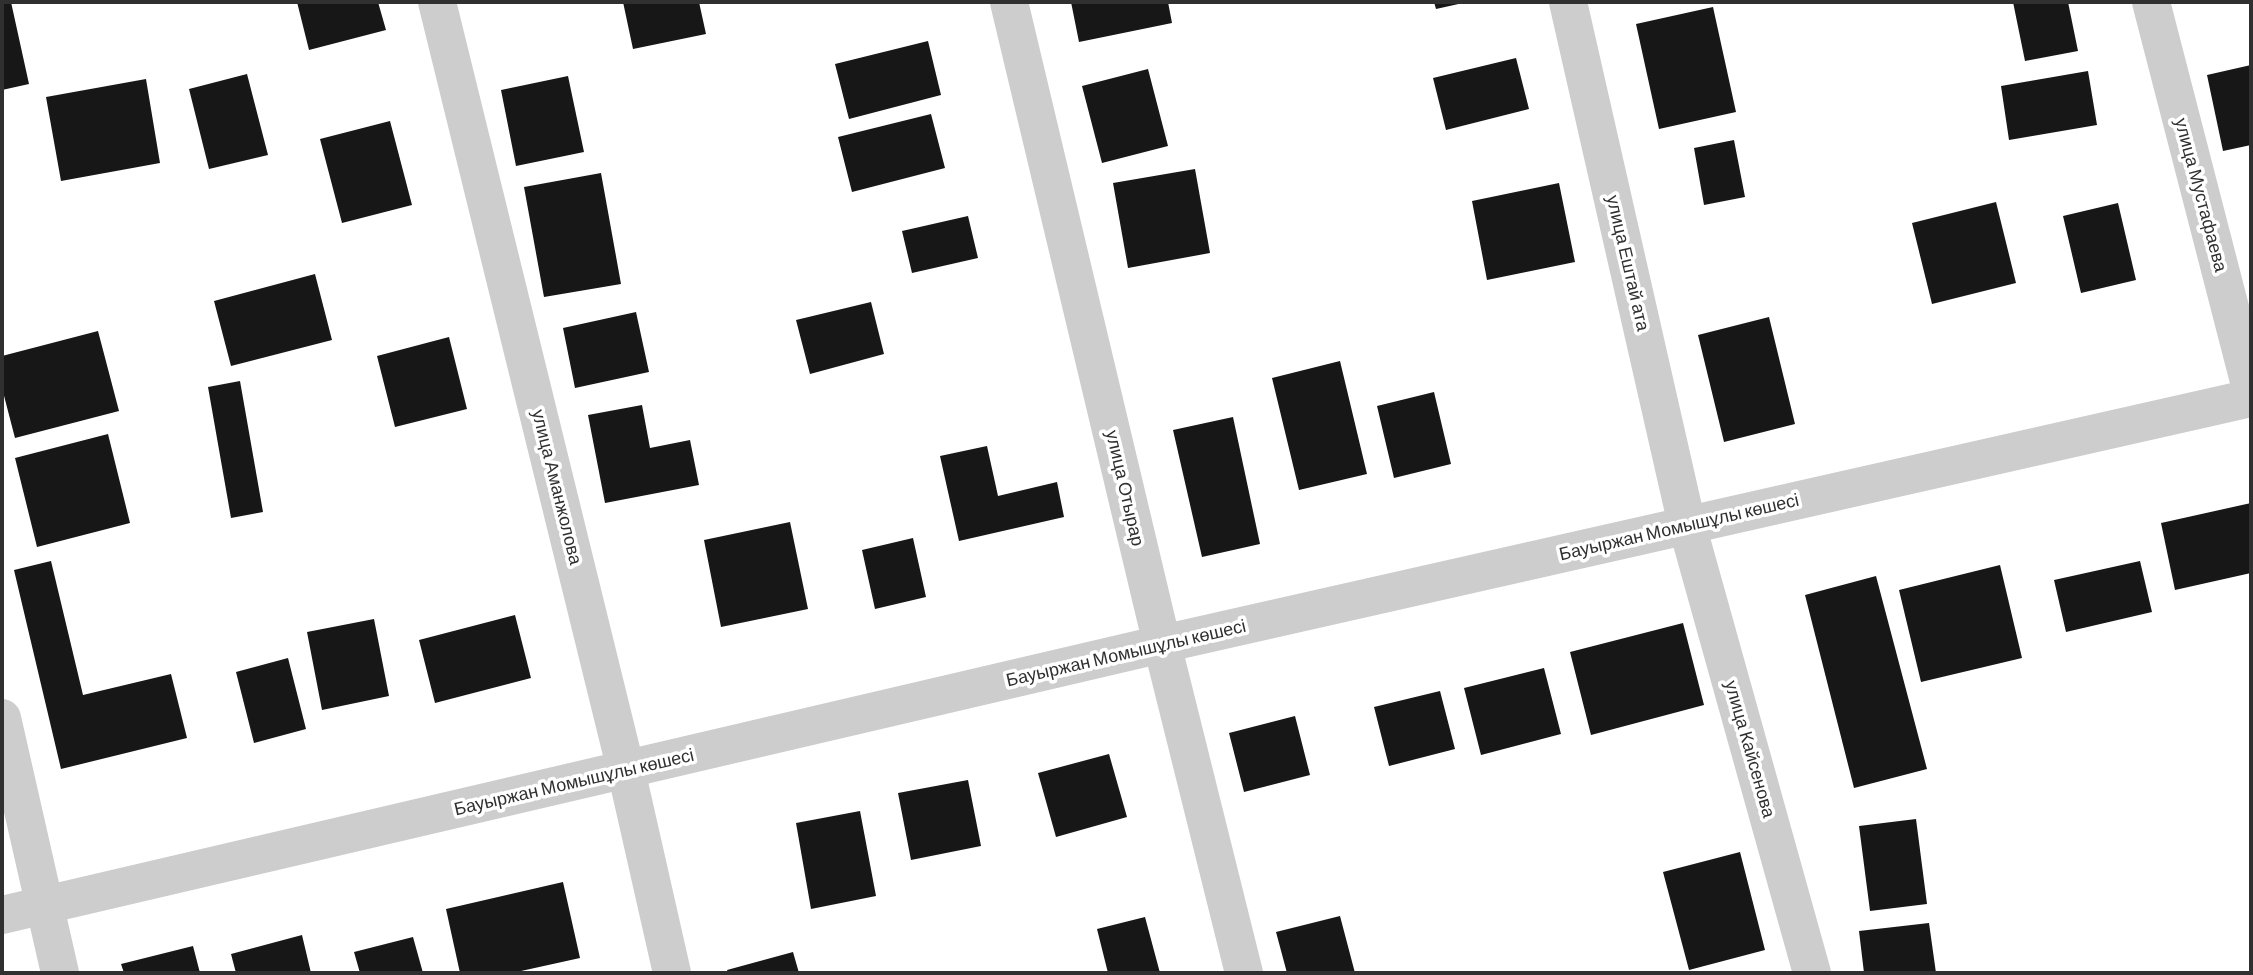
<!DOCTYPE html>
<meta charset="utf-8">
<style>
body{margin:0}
#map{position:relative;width:2253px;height:975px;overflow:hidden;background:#fff;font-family:Barlow,sans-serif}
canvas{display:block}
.frame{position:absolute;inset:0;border:4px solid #303030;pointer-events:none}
</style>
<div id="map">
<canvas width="2253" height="975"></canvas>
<div class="frame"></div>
</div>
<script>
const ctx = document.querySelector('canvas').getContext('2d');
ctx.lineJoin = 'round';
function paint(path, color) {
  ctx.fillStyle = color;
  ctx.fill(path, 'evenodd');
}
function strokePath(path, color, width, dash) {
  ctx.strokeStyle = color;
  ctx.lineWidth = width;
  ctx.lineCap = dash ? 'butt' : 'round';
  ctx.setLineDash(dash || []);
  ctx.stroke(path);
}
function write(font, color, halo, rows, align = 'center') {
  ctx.font = font + ' Barlow,sans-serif';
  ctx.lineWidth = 7;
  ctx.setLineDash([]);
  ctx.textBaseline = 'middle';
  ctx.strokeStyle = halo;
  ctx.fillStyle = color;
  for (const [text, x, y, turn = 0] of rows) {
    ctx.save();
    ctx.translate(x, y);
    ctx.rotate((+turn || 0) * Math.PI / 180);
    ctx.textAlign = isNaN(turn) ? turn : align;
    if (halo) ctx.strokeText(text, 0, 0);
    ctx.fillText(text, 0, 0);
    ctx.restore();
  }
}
const building = new Path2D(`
 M2,2H11L29,84L2,90Z
 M297,2H378L386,30L309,50Z
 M623,2H699L706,34L633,49Z
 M1071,2H1168L1172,23L1079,42Z
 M1434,2H1463V3L1436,9Z
 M2013,2H2068L2078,51L2025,61Z
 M1713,7L1736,112L1659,129L1636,24Z
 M928,41L941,95L849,119L835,64Z
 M1516,58L1529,109L1446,130L1433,78Z
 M2251,65V145L2223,151L2207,75Z
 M1148,69L1168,146L1102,163L1082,86Z
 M2088,71L2097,125L2009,140L2001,86Z
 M247,74L268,155L209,169L189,89Z
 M568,76L584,152L516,166L501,90Z
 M146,79L160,163L61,181L46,97Z
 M931,114L945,168L852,192L838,137Z
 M390,121L412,205L342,223L320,139Z
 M1734,140L1745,197L1704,205L1694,148Z
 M1195,169L1210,253L1128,268L1113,183Z
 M601,173L621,284L544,297L524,187Z
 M1559,183L1575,262L1487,280L1472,201Z
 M1996,202L2016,283L1932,304L1912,223Z
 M2118,203L2136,280L2081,293L2063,216Z
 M968,216L978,258L912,273L902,231Z
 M315,274L332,340L231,366L214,301Z
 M871,302L884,354L810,374L796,320Z
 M636,312L649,372L575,388L563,328Z
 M1769,317L1795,424L1724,442L1698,335Z
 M98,331L119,411L15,438L2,388V356Z
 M449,337L467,409L395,427L377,356Z
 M1340,361L1367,474L1299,490L1272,378Z
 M240,381L263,512L231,518L208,387Z
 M1434,392L1451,464L1394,478L1377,406Z
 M642,405L650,448L690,440L699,485L605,503L588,415Z
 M1233,417L1260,544L1202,557L1173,430Z
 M108,434L130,523L37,547L15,458Z
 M987,446L998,496L1057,482L1064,517L959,541L940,456Z
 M2251,503V573L2175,590L2161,523Z
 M790,522L808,609L721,627L704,540Z
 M913,538L926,597L875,609L862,550Z
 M51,561L83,695L171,674L187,738L61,769L14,570Z
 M2140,561L2152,612L2066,632L2054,580Z
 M2000,565L2022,658L1921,682L1899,590Z
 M1876,576L1927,769L1854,788L1805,595Z
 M515,615L531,678L435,703L419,640Z
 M374,619L389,696L322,710L307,632Z
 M1683,623L1704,705L1591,735L1570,652Z
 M288,658L306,729L254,743L236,672Z
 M1544,668L1561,734L1481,755L1464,688Z
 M1440,691L1455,749L1389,766L1374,707Z
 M1295,716L1310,775L1244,792L1229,733Z
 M1109,754L1127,817L1056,837L1038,773Z
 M968,780L981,846L911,860L898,793Z
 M860,811L876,896L811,909L796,823Z
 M1916,819L1927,904L1870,911L1859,826Z
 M1740,852L1765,950L1689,970L1663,872Z
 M563,882L580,958L512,973H460L446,909Z
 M1340,916L1355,973H1287L1276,932Z
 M1145,917L1160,973H1108L1097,929Z
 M1929,923L1936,973H1864L1859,931Z
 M302,935L311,973H236L231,954Z
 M413,937L423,973H360L354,952Z
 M193,946L200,973H124L121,964Z
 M793,952L799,973H728L727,970Z`);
const minor = new Path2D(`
 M437,2L626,770L672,973
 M1009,2L1162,644L1244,973
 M1568,2L1687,525L1812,973
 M2151,2L2251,389
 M2,718L60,973`);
const tertiary = new Path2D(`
 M2,915L1162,644L2251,398`);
const streetNames = [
 ["улица Мустафаева",2201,195,75],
 ["улица Ештай ата",1628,263,77],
 ["улица Аманжолова",557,487,76],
 ["улица Отырар",1125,488,77],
 ["Бауыржан Момышұлы көшесі",1679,527,-13],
 ["Бауыржан Момышұлы көшесі",1126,653,-13],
 ["улица Кайсенова",1750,749,74],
 ["Бауыржан Момышұлы көшесі",574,782,-13]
];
paint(building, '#171717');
strokePath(minor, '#cdcdcd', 38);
strokePath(tertiary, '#cdcdcd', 38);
write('18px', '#303030', '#fff', streetNames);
</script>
